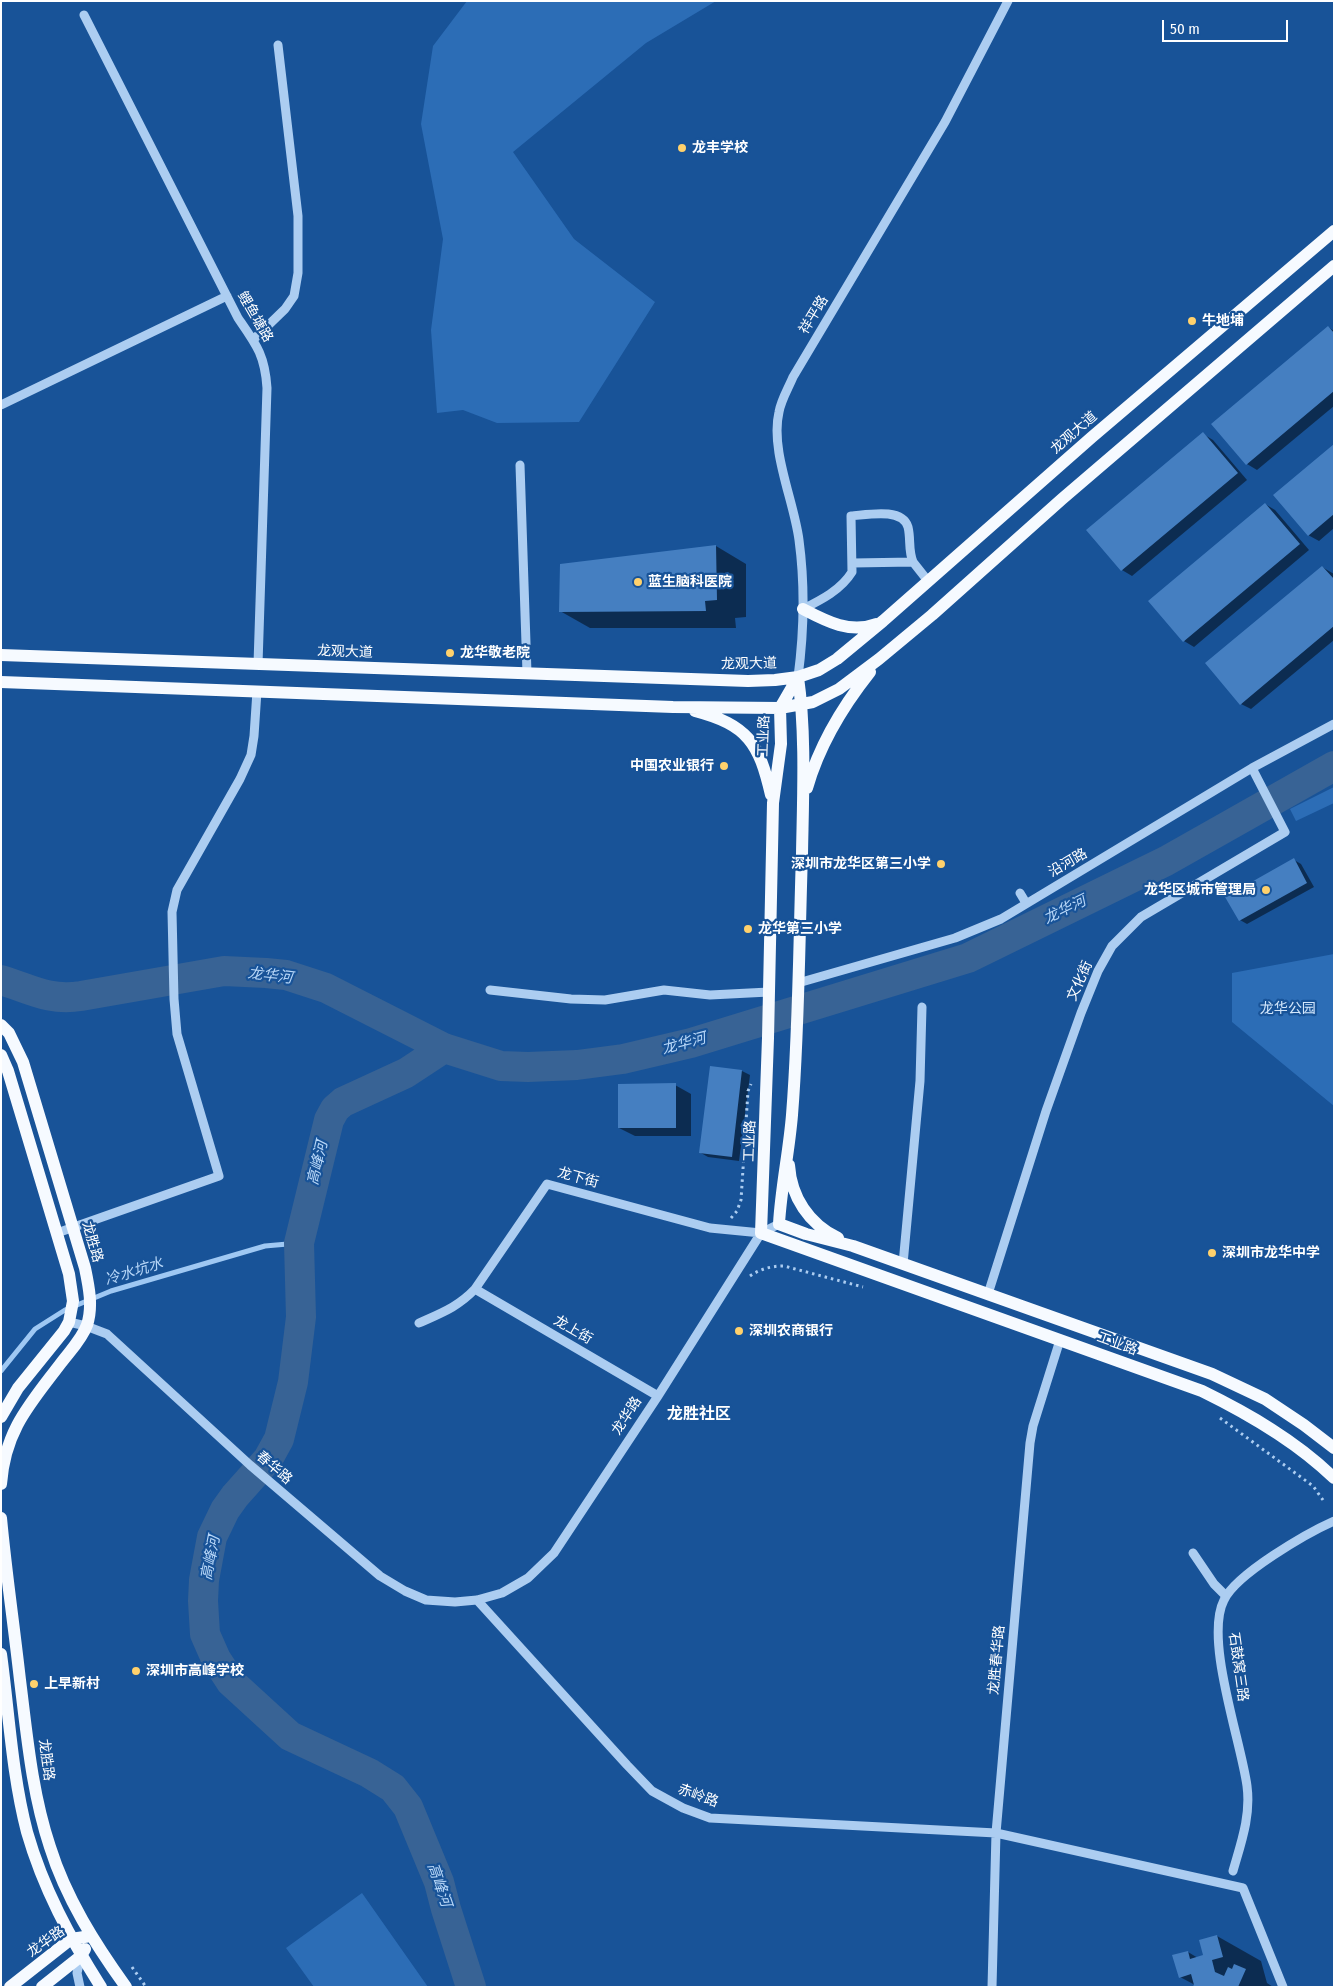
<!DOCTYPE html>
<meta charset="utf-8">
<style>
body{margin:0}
#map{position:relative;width:1335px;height:1988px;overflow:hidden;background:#185398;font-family:"Fira Sans Condensed",sans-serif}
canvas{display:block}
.frame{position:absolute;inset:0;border:2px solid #fff;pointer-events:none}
.scale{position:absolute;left:1162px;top:20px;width:126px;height:22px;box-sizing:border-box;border:2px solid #fff;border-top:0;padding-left:6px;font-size:15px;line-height:18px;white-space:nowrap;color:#fff;-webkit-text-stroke:4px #185398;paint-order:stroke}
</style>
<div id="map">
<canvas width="1335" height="1988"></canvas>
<div class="frame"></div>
<div class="scale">50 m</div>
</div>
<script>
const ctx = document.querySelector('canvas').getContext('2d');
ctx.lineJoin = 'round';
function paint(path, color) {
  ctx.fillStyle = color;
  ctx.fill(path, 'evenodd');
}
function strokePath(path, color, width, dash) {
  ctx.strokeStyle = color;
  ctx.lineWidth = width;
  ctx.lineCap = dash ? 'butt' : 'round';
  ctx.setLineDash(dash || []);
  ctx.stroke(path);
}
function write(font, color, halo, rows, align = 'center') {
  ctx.font = font + ' "Fira Sans Condensed","Noto Sans SC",sans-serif';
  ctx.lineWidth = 4.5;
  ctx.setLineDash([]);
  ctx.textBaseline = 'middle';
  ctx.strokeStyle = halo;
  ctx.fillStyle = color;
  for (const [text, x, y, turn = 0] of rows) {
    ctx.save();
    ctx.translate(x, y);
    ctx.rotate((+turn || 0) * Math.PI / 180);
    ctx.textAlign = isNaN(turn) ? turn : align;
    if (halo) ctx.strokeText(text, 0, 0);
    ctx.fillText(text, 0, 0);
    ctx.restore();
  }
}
const green = new Path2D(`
 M467,1H716L646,43L513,152L574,239L655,302L579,422L497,423L463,410L437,413L431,330L443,239L421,124L433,46Z
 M1334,787V803L1296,821L1290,809Z
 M1334,954V1106L1232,1022V973Z
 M362,1893L428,1987H314L286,1948Z`);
const shadow = new Path2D(`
 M1328,327L1334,331V406L1257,470L1247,464Z
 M1203,434L1213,440L1247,480L1132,576L1122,570Z
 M1334,445V528L1319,541L1308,535Z
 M1265,504L1275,510L1309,550L1194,647L1184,641Z
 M716,546L746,564V617L735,618L736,628H590L560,611L561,565Z
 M1322,567L1334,574V640L1251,709L1241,704Z
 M1294,860L1301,864L1314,887L1247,924L1240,920Z
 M711,1067L742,1071L750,1075L739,1161L708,1157L701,1153Z
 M675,1085L691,1094V1136H635L619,1128Z
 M1217,1936L1261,1961L1267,1983L1273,1987H1194L1195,1985L1180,1977L1188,1952L1198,1958L1205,1956Z`);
const stream = new Path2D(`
 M1,1371L35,1329L65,1310L111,1291L265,1246L299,1243`);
const river = new Path2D(`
 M1,980C31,989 48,1001 81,996L224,971L266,973L286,975L326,988L444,1048L501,1066L528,1067L577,1065L623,1059L691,1043L968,958L1166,861L1334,766
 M444,1048L406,1073L343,1102L335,1109L329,1120L299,1243L301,1317L293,1382L279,1439L268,1459L235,1496L225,1510L212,1537L204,1580L203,1601L205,1634L216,1659L231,1682L290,1736L369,1773L393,1788L408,1807L439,1882L446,1909L471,1987`);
const building = new Path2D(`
 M1328,326L1334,333V391L1246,465L1211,424Z
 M1203,432L1238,473L1121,571L1086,530Z
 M1334,444V514L1308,536L1273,495Z
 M1265,503L1300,544L1183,642L1148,601Z
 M716,545L717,600L705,601L706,611L559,612L560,564Z
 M1322,566L1334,579V626L1240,705L1205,663Z
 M1294,858L1307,883L1239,921L1225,897Z
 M710,1066L742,1070L732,1157L699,1153Z
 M676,1083V1128H618V1084Z
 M1217,1935L1223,1957L1212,1960L1215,1972L1224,1976L1228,1967L1232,1969L1234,1964L1246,1969L1238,1987H1192L1194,1985L1191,1974L1179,1978L1172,1955L1188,1951L1190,1959L1203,1955L1199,1940Z`);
const path = new Path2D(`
 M731,1218L737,1211L741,1200L748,1091L751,1084
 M750,1276C760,1269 771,1266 784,1266L863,1287
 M1220,1418L1313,1486L1323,1500
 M132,1967L146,1987`);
const minor = new Path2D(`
 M84,15L238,318C256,344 265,355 267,388L258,664
 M253,340L285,309L294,296L298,273V216L278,45
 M1,405L227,296
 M520,465L527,673
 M913,562L928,581
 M803,609C821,600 841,590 852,572L851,516C866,515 902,507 908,527C911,539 908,550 913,562L853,563
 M798,677C804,632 805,585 799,540C794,501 770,450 779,412C781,400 788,389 793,377L945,122L1008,1
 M1020,893L1026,903
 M798,983L955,938L1001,919L1252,768L1334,724
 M490,990L571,999L605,1000L664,990L710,995L769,992
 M57,1233L219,1176L177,1034L174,999L172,912L177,890L240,779L251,755L254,736L257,691
 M903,1264L920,1081L922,1007
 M475,1289L658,1396
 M988,1294L1046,1111L1081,1013L1098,971L1112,946L1141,917L1285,832L1252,768
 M69,1322L86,1326L107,1334L250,1465L380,1576L405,1591L426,1600L455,1602L477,1600L502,1593L528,1578L554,1553L658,1396L761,1233L779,1224
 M419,1323C441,1313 458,1307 475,1289L547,1184L710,1228L761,1233
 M1193,1553L1214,1584L1226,1596
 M477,1600L627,1765L652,1791L683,1808L710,1818L996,1833L1243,1888L1283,1987
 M1233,1871C1241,1843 1251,1816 1247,1786C1241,1741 1204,1639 1224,1600C1236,1574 1307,1533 1334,1521
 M80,1987L77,1973L81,1956
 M992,1987L996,1833L1030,1443L1033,1426L1060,1340`);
const major = new Path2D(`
 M803,609C826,621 850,634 876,624
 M1,655L748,681L775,680L798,677L819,670L837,659L883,621L1092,437L1334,231
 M798,677L780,708L781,744L773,803L768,1038L761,1233L1202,1391C1249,1414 1296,1441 1334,1478
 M798,677C806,733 803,797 802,854C799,941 799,1028 792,1115C789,1152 781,1188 779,1224L806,1234L853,1246L1212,1374L1265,1399L1304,1425L1334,1448
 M1,682L673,707L780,708L813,702L839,689L879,659L932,615L1062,499L1334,266
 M695,711C748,725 759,743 771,795
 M807,788C819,746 843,706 870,672
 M1,1025L9,1033L23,1062L85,1268C89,1287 93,1307 87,1325C82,1339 70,1351 61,1363C30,1404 5,1430 1,1484
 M1,1055L8,1071L69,1274L73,1301L69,1322L64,1331L18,1388L1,1417
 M789,1165C791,1197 809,1224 838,1238
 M1,1518C6,1572 14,1626 20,1680C27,1736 32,1793 50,1847C66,1898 95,1944 126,1987
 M1,1654C9,1713 12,1775 27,1832C43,1888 70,1938 101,1987
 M10,1987L71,1939L91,1936
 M42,1987L81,1956L85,1949`);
const markers = [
 [682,148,5,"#ffd16c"],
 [1192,321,5,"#ffd16c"],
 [638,582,5,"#ffd16c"],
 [450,653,5,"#ffd16c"],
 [724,766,5,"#ffd16c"],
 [941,864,5,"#ffd16c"],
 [1266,890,5,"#ffd16c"],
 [748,929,5,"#ffd16c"],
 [1212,1253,5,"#ffd16c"],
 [739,1331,5,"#ffd16c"],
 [136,1671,5,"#ffd16c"],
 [34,1684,5,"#ffd16c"]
];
const poiNames = [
 ["龙丰学校",692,148],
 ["牛地埔",1202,321],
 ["蓝生脑科医院",648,582],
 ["龙华敬老院",460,653],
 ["中国农业银行",714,766,"right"],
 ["深圳市龙华区第三小学",931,864,"right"],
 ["龙华区城市管理局",1256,890,"right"],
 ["龙华第三小学",758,929],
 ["深圳市龙华中学",1222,1253],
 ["深圳农商银行",749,1331],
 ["深圳市高峰学校",146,1671],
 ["上早新村",44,1684]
];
const streetNames = [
 ["祥平路",814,315,-59],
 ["鲤鱼塘路",255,317,60],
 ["龙观大道",1074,433,-41],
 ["龙观大道",345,652,2],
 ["龙观大道",749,664,-1],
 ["工业路",764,736,-88],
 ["沿河路",1068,863,-30],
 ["文化街",1080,981,-66],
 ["工业路",750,1141,-88],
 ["龙下街",578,1178,15],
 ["龙胜路",92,1242,74],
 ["龙上街",573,1330,30],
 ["工业路",1117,1344,20],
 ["龙华路",627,1416,-57],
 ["春华路",274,1468,41],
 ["龙胜春华路",997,1660,-85],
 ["石鼓窝三路",1238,1667,82],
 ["龙胜路",46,1760,82],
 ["赤岭路",698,1796,20],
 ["龙华路",46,1942,-35]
];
const parkNames = [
 ["龙华公园",1288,1009]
];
const waterNames = [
 ["龙华河",1065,910,-26],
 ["龙华河",270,976,7],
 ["龙华河",684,1044,-15],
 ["高峰河",318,1163,-77],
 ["冷水坑水",134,1272,-17],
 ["高峰河",211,1558,-79],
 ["高峰河",439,1885,71]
];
const quarterNames = [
 ["龙胜社区",699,1415]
];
paint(green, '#2c6db6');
paint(shadow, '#0007');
strokePath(stream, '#9fc8f3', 5);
strokePath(river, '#386395', 30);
paint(building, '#457fc1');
strokePath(path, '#accdf1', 3, [2.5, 4]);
strokePath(minor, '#accdf1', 9);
strokePath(major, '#f6faff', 12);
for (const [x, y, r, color] of markers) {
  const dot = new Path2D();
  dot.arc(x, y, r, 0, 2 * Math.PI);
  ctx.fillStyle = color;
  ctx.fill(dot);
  strokePath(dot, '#185398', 2);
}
write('bold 14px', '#fff', '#185398', poiNames, 'left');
write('14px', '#fff', '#185398', streetNames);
write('14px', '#d3e7fc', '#185398', parkNames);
write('italic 15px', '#b8d7f8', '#185398', waterNames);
write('bold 16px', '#fff', '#185398', quarterNames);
</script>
